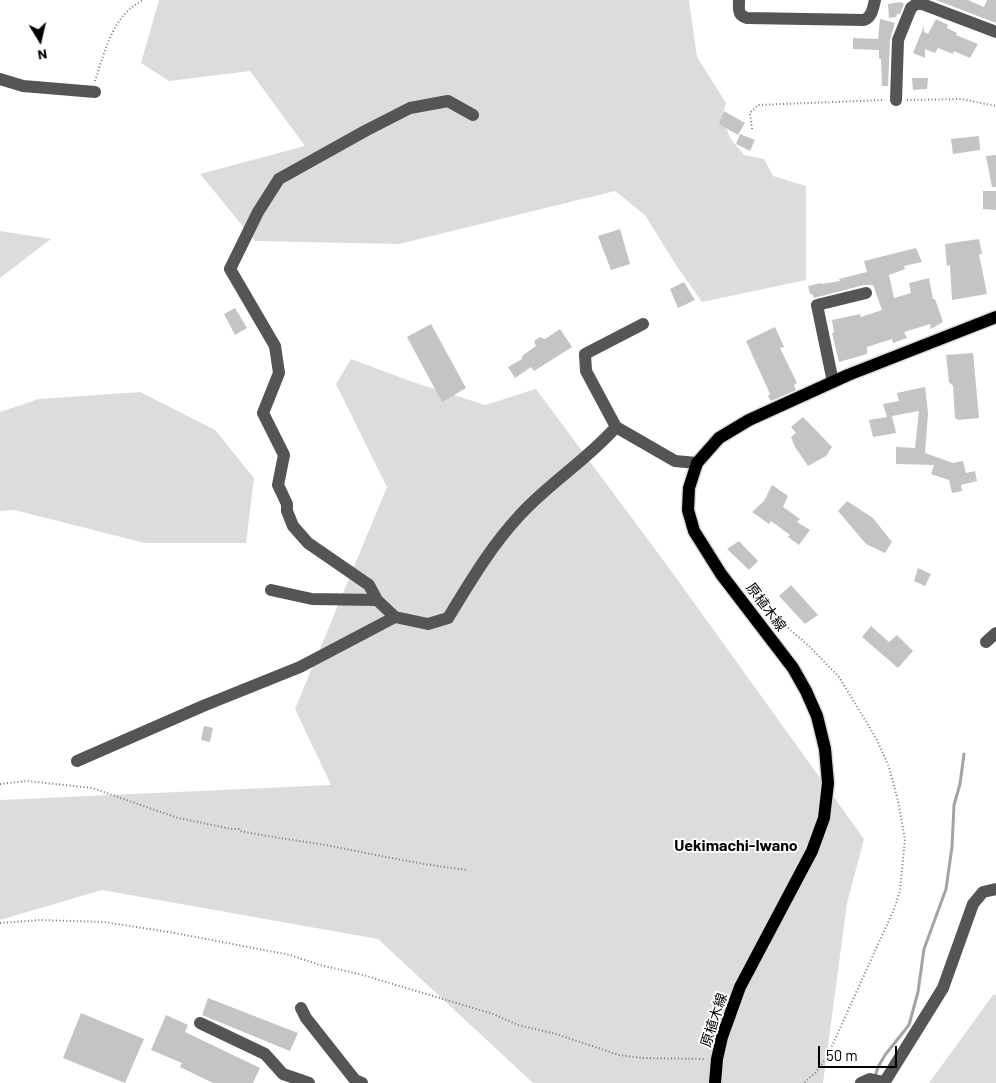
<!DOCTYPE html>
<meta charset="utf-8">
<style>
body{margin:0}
#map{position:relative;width:996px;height:1083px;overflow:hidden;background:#fff;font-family:Barlow,sans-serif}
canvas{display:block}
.north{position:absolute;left:15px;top:15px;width:50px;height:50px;-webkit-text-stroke:4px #fff;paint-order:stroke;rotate:171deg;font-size:14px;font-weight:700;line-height:20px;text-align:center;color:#000}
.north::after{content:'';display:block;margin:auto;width:18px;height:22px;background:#000;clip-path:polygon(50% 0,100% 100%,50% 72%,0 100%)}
.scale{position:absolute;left:818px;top:1046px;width:79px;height:22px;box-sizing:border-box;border:2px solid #000;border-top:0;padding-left:6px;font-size:15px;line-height:18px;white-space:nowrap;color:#000;-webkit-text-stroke:4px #fff;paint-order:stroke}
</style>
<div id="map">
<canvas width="996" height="1083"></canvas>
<div class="north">N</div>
<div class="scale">50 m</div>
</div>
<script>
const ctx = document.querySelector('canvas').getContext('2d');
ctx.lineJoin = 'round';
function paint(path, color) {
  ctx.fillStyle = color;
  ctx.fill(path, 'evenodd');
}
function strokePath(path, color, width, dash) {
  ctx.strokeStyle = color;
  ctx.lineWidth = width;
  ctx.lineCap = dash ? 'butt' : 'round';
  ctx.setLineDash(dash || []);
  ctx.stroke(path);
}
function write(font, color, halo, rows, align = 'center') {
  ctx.font = font + ' Barlow,"Noto Sans JP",sans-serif';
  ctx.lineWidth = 4;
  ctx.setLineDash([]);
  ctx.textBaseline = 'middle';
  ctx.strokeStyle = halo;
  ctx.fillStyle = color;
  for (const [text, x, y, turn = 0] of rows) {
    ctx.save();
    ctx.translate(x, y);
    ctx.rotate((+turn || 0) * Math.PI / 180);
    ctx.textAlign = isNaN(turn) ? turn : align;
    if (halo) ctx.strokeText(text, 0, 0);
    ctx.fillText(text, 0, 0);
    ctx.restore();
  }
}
const green = new Path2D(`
 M159,0H689L697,57L726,103L722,116L730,138L744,155L764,159L773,176L806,186V280L702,302L676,265L645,215L615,191L399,244L255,241L200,174L305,146L250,71L169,81L141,63Z
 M0,231L51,239L0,278Z
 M351,359L413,382L485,405L536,389L669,568L864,839L847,903L823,1083H533L378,939L102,890L0,920V800L331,785L295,709L387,487L336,384Z
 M140,392L215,430L254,478L246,543H145L14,510L0,511V412L39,399Z
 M996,994V1083H929L993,995Z`);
const stream = new Path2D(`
 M875,1077L878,1067L885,1055L909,1025L918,992L924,949L946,889L952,847L954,805L960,784L964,754`);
const building = new Path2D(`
 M936,0H968L984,7L987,0H996V23Z
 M901,2L904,4L900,14H897L896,17L889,18L888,4Z
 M880,19L895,23L890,40L888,86H882L881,59H879V50L853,49V38L878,39Z
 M936,19L948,25L947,28L957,33L956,35L978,44L970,58L954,51L953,54L938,48L935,53L925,49V58L913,53L924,26V32L928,34Z
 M912,78H928L927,89L913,90Z
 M724,111L745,123L738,135L719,124Z
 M740,134L755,140L750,151L736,144Z
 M979,136L980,150L953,154L951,139Z
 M996,155V187H992L986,156Z
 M983,191H996V210L983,209Z
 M620,229L630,264L611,270L598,236Z
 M979,239L982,254H979L987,294L952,300L950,265L947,266L945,244Z
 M916,248L922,262L904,266L905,269L889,275L894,298L911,293L909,283L929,278L933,299H935L943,322L931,329L930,324L904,332L907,338L893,343L892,339L867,347V354L839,362L832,333H834L832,320L860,314L861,317L882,310L873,285H864L814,298L812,294H810L808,286L821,283V284L840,281L839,279L867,272L864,261Z
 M684,282L695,300L678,308L670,289Z
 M235,308L247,328L235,335L224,314Z
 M431,324L466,388L442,402L407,337Z
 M775,327L784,347L780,348L797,383L794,385L796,390L771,401L768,396L770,394L746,341Z
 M560,329L572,347L534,371L531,367L515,378L508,367L522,359V356L536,346L534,341L540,337L545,339Z
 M973,353L979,418L958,420L955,418L953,386L949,382L946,355Z
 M925,387L928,413L925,453L953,463L963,461L966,473L975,471L977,481L961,485L962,491L952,493L949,480L931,474L934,465L896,464V447L915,448L919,411L892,416L896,433L873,437L869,420L887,417L883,404L899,401L897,393Z
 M803,417L832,447L826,456L808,466L795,447L791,437L796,433L791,427Z
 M772,485L788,496L783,507L800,519L797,522L810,530L799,545L788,537L790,535L771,521L769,524L752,512L764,501Z
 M847,501L873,518L892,542L885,553L866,544L838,511Z
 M739,541L758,561L749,570L727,549Z
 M918,568L931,574L925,586L914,581Z
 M791,585L818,615L805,624L779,596Z
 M871,626L889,642L897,635L913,651L898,668L862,637Z
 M204,726L213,728L210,742L201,740Z
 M208,998L298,1033L290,1051L202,1015Z
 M81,1013L144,1039L125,1083L63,1058Z
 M166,1015L188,1025L185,1032L260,1068L253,1083H213L180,1067L182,1063L151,1050Z`);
const path = new Path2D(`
 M95,81C105,51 112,16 143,0
 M907,100L961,99L996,106
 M752,129L750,113L758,105L884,100
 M775,628L786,626L809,646L839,677L876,738L889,767L898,801L905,839L900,890L895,907L827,1057L816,1072L804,1083
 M0,784L27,781L92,788L178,818L232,829H239L240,831C271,837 301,841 331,846C377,855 422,865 468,870
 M0,923L40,920L104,922L175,933L290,955L320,965L363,975L493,1014L518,1025L556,1034L619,1055L643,1058L705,1059`);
const minor = new Path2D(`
 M739,0C739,9 737,15 747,18L864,20C872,17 873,8 875,0
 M0,79L23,86L95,92
 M896,100L898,40L911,8L916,4H922L996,32
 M643,324L585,354L586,371L616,427L675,461L697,463
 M833,382L817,305L866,293
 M271,590L312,599L377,600L395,617L428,624L448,618C470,582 491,546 520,515C549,483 587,460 616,427
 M377,600L369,585L308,543L293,526L287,511V504L278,485L284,455L263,413L279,373L275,346L230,269L258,212L279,179L365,131L410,108L448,101L473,115
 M986,642L996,633
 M77,761L203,706L300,667L395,617
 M301,1008L306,1018L355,1080L362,1083
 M200,1023L265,1054L283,1074L309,1083
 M861,1083L870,1079L884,1082
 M884,1083L943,988L973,904L983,892L996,889`);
const major = new Path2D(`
 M715,1083L717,1059L722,1037L740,987L812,851L824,818L828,783L825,749L817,716L806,691L793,668L721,574L694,531L688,510L689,488L697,463L719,438L749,420L848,375L996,317`);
const streetNames = [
 ["原植木線",766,607,53],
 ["原植木線",714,1020,-72]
];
const quarterNames = [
 ["Uekimachi-Iwano",736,846]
];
paint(green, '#dcdcdc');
strokePath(stream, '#a3a3a3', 3);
paint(building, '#c4c4c4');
strokePath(major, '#dbdbdb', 15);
strokePath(path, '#777', 2, [1, 2.5]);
strokePath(minor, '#555', 12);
strokePath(major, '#000', 12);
write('14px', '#000', '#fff', streetNames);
write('bold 16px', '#000', '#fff', quarterNames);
</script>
